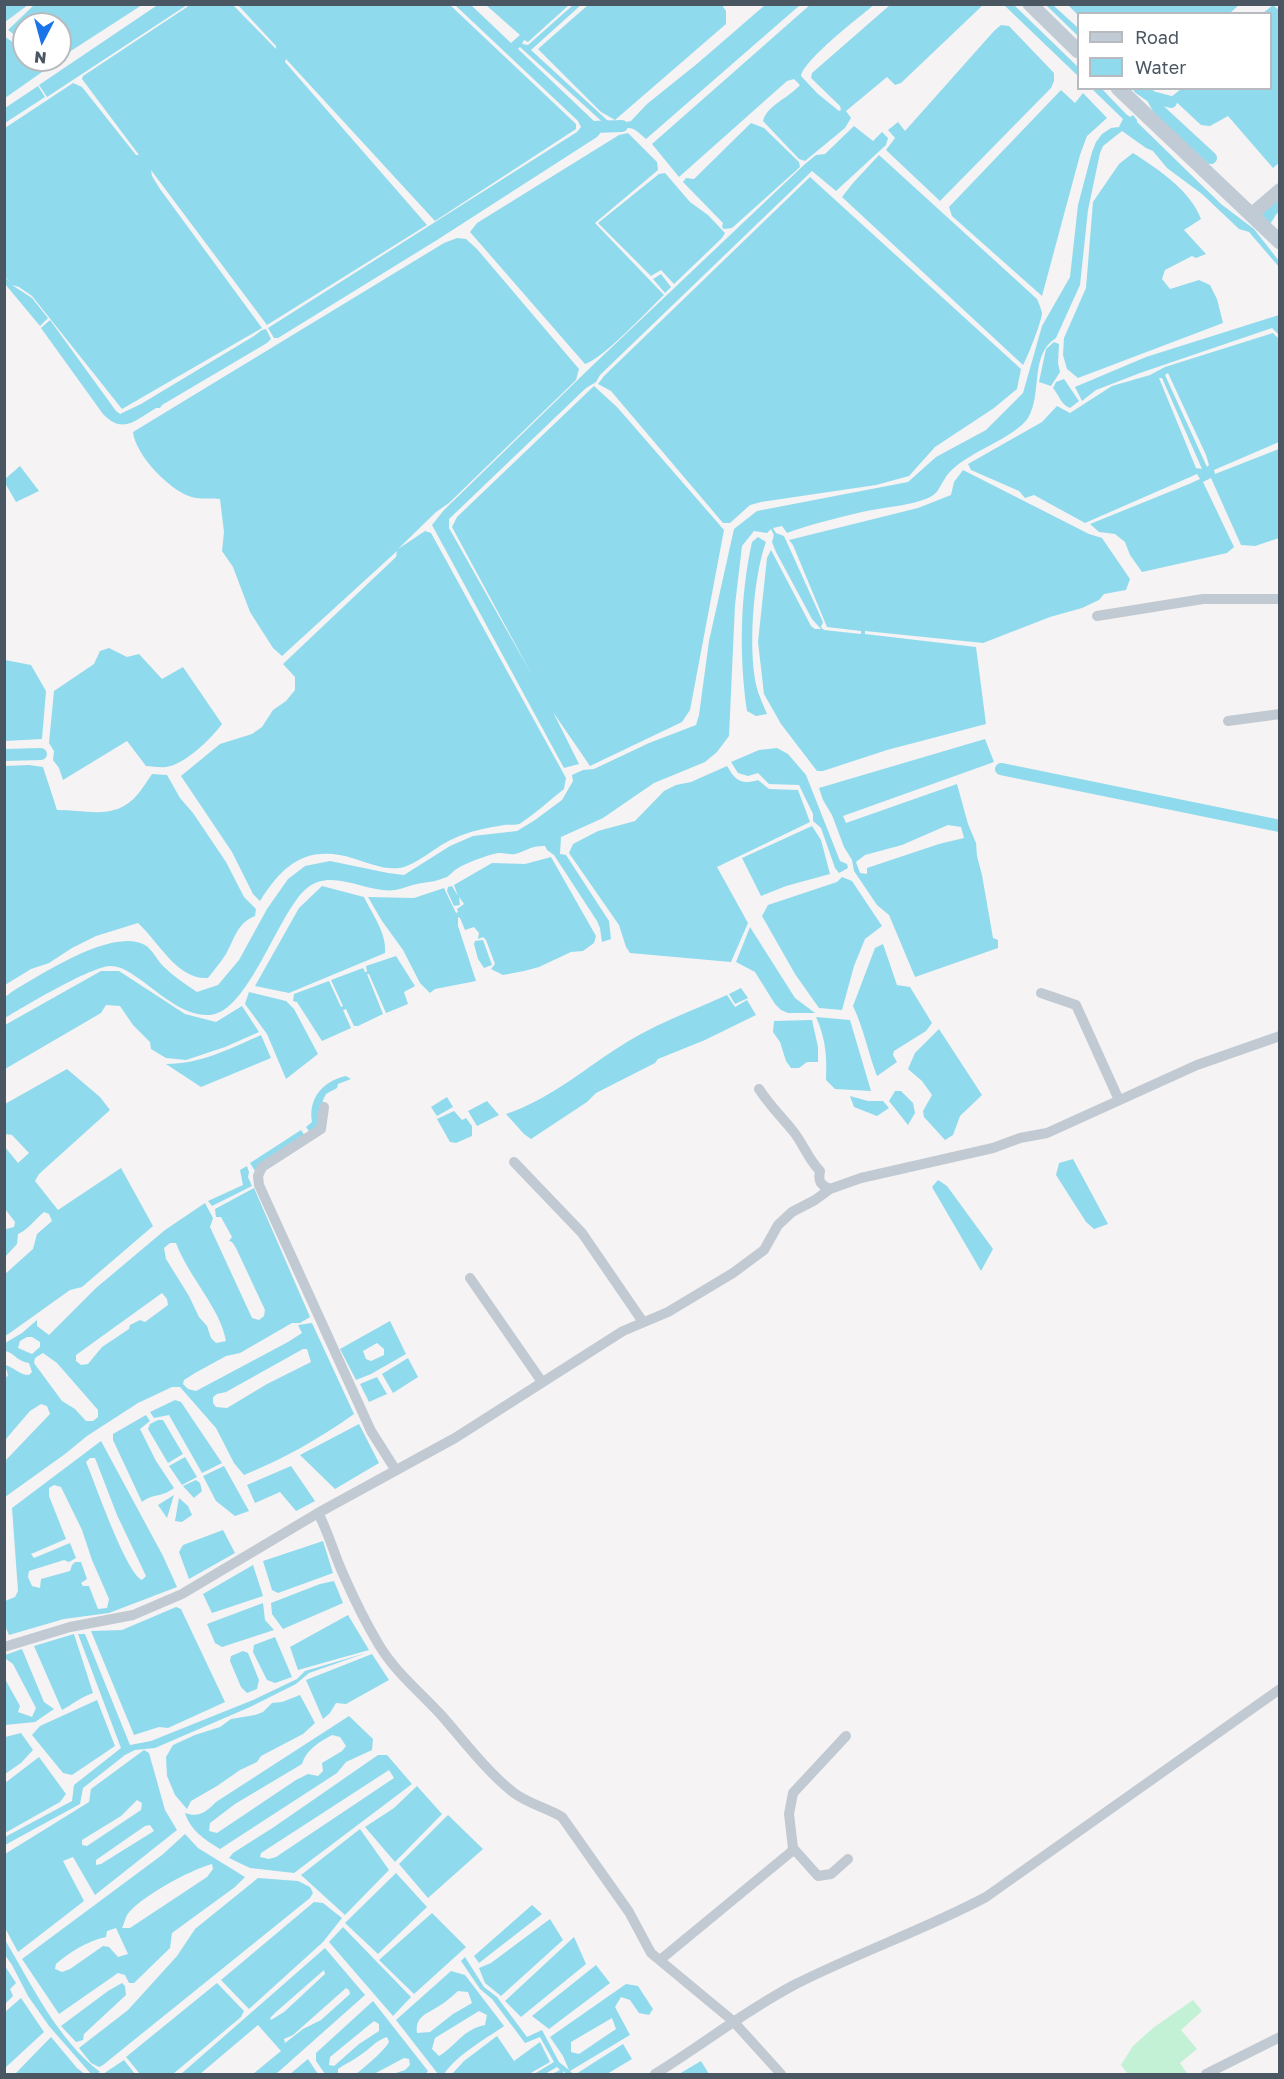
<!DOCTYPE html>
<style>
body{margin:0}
#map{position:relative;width:1284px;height:2079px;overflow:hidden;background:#f5f3f3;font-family:"Golos Text",sans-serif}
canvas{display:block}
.frame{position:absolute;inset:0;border:6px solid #4a5661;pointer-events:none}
.legend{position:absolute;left:1077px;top:12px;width:195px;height:78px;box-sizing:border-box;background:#fff;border:2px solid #b7bbc0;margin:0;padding:8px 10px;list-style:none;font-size:18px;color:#4a5661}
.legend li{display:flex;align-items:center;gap:12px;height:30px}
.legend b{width:30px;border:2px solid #b7bbc0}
.north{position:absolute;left:12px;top:12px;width:60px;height:60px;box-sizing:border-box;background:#fff;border:2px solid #b7bbc0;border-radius:50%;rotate:186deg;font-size:16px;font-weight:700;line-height:24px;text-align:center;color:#4a5661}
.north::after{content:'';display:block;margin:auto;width:21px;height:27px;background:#1a73e8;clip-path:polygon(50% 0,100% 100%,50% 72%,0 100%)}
</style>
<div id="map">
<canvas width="1284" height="2079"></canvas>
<div class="frame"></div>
<ul class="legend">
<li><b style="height:8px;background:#c1cbd6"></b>Road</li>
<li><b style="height:16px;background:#90daee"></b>Water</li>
</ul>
<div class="north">N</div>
</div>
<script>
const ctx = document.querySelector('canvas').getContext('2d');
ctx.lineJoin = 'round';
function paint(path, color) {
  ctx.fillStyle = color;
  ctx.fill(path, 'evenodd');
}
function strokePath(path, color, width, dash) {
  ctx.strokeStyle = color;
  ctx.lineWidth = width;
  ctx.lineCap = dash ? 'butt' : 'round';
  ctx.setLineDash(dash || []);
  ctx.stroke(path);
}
const green = new Path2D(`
 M1193,2000L1202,2011L1181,2030L1197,2049L1180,2063L1187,2073L1128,2074L1121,2065L1133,2046L1153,2028Z`);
const water = new Path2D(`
 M5,4H28V5L5,22Z
 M35,4H142V5L60,58V24H24V42L8,30Z
 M159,4L187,5L47,97L39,85Z
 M811,4L874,5C859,17 804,60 801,76L818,94L839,111L841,110L840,106L811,78L812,73L890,5H983L901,83L895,85L887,77L846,111L851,118L845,128L805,161L799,159L763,121C767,105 789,98 800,85L794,79L787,81L679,177L652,144Z
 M190,5H233L276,49V46L238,5H450L576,124V129L435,221L286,59L285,62L427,225L267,325L151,170L152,176L160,189L262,328L122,409L32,296L19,287L12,285L32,298L48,318L40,326L5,284V277L10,282L4,275L5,128L73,83L82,87L136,155H139L82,79L83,76Z
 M455,5H471L511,43L520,35L486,5H569L528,42L524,40L522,44L528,45L573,5H581L531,50L607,120L617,124L631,121L647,104L698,63L765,5H800L646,139C636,130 631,124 618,131L609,128L520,47L518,49L596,123L602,131L597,137L437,240L278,338H274L268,328L577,132L581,127L578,121Z
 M722,5L726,11V24L615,120L601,112L538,49L588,5Z
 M1004,5H1014L1078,67V76Z
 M1046,5H1053L1076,26L1078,29V36Z
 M1068,5H1239L1230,13L1078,14V15Z
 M1273,5L1280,11V162L1273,168L1228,116L1210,126L1201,125L1171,97L1181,89L1270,88V14L1263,13Z
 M1001,25L1009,26L1054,73V81L1051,88L940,201L886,150L895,138L888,130L898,122L905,131L994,31Z
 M4,36L24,50V60H39L45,64V70L5,98Z
 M38,86L45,97L5,123V108Z
 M1092,89H1102L1126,114L1130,117L1133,115L1137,120V122L1221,204L1254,229L1279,261V267L1249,232L1239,229L1202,194L1167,168L1153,151L1146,148L1122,131L1103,146L1100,153L1088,210L1080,285L1056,338C1029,355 1043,393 1028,418C1018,433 987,446 971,456C961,462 950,469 944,480C939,488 938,493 930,497C915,505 880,508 862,512C837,518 811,524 787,533L782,526L773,528L776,533L784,536L823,622L821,627L824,630L861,634V631L827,627L793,545L789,540L918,508L951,495L954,482L963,470L1089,534L1102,538L1130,579L1126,590L1104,594L1099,600L1082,608L1050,617L983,643L865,631V634L976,647L986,724L887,750L823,771H817L781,724L764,694L758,642L767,558L771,550L811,626L815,629H821L812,619L776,552L772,542L774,535L771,529L767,533L754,531L742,546L735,605L729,736L717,752L705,762L654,783L603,818L561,837L560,854L566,855L609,921L611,939L602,942L600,928L597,921L554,855L547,850L545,846C529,846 527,851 515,854C511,855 506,853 501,853C496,853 489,855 484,857C475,860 462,865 455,870C451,873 449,877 444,878C435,882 426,882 417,884C410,885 403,889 395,890C368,894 332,867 307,888C278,912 249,1012 210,1015C172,1018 137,965 110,966C90,967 25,1006 5,1018V997L13,991C42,974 113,927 145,945C152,949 157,960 163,966C173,976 185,984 197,992L218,985L239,960L267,909L288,879L305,866L330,861L388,873L404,875L450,846L473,836L517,831L535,820L562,800L573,781L572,775L583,770L594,769L649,743L696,725L699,715L709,641L734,529L757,511L908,482L936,457L986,430L1023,393L1042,326L1070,277L1078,205L1092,152L1096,142L1102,134L1111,128L1119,127L1123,119Z
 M1061,90L1075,103L1083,93L1107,118L1087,136L1080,155L1042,296L952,216L949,207Z
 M751,123L764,128L799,162L800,167L732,228L724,229L722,227L723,223L683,182L686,178L694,179Z
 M854,126L873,141L882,132L888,138L886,145L836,191L812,171L600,375L596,382L586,388L449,519V528L532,675L452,527L457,517L594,386L617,407L724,530L690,710L682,722L590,766L553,712L579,764L564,768L432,525L444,510L592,366L805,164L816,155L825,154Z
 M628,133L657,162L658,170L595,223L664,295C647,311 604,358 585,364L470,232L477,223L619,135Z
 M1133,153C1158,169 1191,191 1201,219L1184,230L1206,254L1196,258L1192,256L1165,270L1162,279L1170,289L1199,280L1210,285L1217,299L1223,323L1078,378L1067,369L1063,355L1064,338L1086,288L1093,202L1119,164Z
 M879,155L1037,299C1039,303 1041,309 1042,313C1042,320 1027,359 1023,365L842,197L853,183Z
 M665,173L690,202L708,215L725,233L722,238L674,284L661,270L651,276L598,223L659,174Z
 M810,177L1021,369L1017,389L994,408L935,447L909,476L876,485L761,502L750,505L730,523H723L611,391L598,384L604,376Z
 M457,238L466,239L477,249L579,369L576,380L449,503L436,512L398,549L425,531L431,533L566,778L564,789C550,800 536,813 521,823C516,826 509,824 504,825C487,828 470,831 455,838C437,845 416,866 399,868C384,870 369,863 355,859C308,844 284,863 260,901L253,894L232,852L181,776L220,744L252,734L262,727L273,710L286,701L295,690V677L283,664L396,557L397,551L282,656L273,648L250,612L233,567L222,551L224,532L220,499C212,498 204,499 196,498C173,495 135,455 133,432L444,243Z
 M661,274L671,287L665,293L653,279Z
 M1279,315V335L1272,328L1140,373L1096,390L1082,401L1075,387L1146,357Z
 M50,320L116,411L120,414L141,404L254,336L262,330L266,329L271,339L267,343L162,405L160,408H156C136,420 123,435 103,414L41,328Z
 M1273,333L1279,339V442L1214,470L1215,474L1279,449V538L1255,546L1241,545L1211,478L1203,482L1234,547L1227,553L1142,572L1130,555L1125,542L1115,534L1099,532L1090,524L1189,484L1200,479L1197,474L1085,523L1034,495L1025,498L1019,491L971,470L968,464L1042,422L1057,406L1070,413L1112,386L1150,375L1165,367ZM1168,373L1206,455L1209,465L1207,467L1165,375ZM1159,378H1162L1202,469L1196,468Z
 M1054,342L1059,344L1058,363L1060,372L1051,386L1039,382L1046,349Z
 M1064,379L1079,401L1070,408C1061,405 1059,395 1053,388L1056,382Z
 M20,466L39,491L16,502L5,483V479Z
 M758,537L766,542C753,577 747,656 758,692C761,700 764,707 767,714L756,716L747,711C739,656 740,596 752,542Z
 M109,648L127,657L139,654L162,679L183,667L222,724C211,739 184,765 166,767C160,768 152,766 146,766L127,741L63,780L59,768L53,760L54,751L49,743L54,691L94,664L100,651Z
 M5,660L31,665L46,691L42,739L5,741Z
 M985,739L994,762L843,816L846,823L957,784L968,824L976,843L977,856L982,875L993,938L998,940V948L915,977L889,915L877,905L854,871L852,860L844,847L832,815L823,800L819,788ZM948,825L961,827L964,838L939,844L867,868V874L860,873L856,862L865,855L902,845Z
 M777,748L788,754L806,775L840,861L847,864L848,868L839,873L835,868L821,828L813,821V814L799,785L769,784L758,773L748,776L738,773L731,762L759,750Z
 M29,765L43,767L57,810C87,810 116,821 138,794C143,788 147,781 152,774L167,775L180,798L193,813L226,862L244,897L256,909L255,916C237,923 235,938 226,954C221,962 214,970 208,978C177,980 159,942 138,923L96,936L72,948L49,963L31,969L5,985V766Z
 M727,766C736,781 741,785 758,780L769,789L798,790L810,822L717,867L748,923L731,962L630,953L626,947L619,925L569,853L573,844L598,831L635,821L664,791L676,785L691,782Z
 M812,826L821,840L830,874L786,886L761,896L742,858Z
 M551,857L596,936L594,943L583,951L571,952L539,967L524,971L503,975L491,969L495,964L486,940L483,937L478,939L479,933L474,927L465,930L460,918L458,917V926L476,981L435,989L430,993L420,983L403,950L382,921L368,897L414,898L444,888L456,913L458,912L457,909L464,904L459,897L460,905L454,906L447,891L448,887L452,886L458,896L454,885L492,863L525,864Z
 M842,877L852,881L882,926L865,939L854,966L842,1010L819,1008L795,974L762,916L768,905L837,882Z
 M322,886L364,897C372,914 387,933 385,953L289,993L255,986L299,908Z
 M750,927L795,998L815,1013H788L781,1010L775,1004L755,972L736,962Z
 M483,940L492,965L484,968L478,959L474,944L475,941Z
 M883,944L897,985L910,987L932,1023L926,1031L894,1051L893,1055L897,1062L877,1076C868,1053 864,1029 853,1006L875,948Z
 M396,956L415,986L404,992L408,1004L386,1013L369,974H367L383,1014L358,1026H354L346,1009L343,1010L351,1028L322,1041L297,1002L293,1001L294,994L329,981L341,1007L343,1006L331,980L363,968L365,972H367L366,966Z
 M101,971H119L185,1014L216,1022L242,1006L259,1032L225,1047L186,1060L166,1058L151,1049L150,1042L133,1025L120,1006L106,1005L101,1013L5,1069V1025Z
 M741,988L748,998L735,1004L729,994Z
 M249,992L286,1001L294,1009L318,1054L286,1079L267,1034L245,1004Z
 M727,995L735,1007L747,1000L756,1015L705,1040L658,1059L655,1063L596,1093L587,1102L531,1139L524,1134L506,1114C548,1100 579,1073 616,1049C650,1026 689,1012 727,995Z
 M816,1017L850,1020L871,1091L835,1089L826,1080C827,1057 826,1039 816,1017Z
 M812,1020L818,1047V1062H807L799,1068H791L786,1061L780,1042L773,1032L774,1021Z
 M939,1029L982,1095L960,1116L953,1135L945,1140L924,1117L923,1111L932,1095L922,1081L908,1069L915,1053Z
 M261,1035L271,1058L201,1087L166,1064C201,1064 229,1049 261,1035Z
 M67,1069L100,1097L110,1110L39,1174L35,1181L58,1210L121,1168L153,1226L82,1287L70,1290L7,1335L4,1334L5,1274L33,1249L37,1234L52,1221L49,1214L44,1212C35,1219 29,1229 18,1234L17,1244L5,1257V1228L6,1229L14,1227L15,1222L5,1209V1147L18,1163L29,1153L12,1135L5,1134V1104Z
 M346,1076L351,1079L338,1084L337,1088L326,1094L323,1100L319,1126L311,1134L306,1127L312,1122C308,1098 323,1081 346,1076Z
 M895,1091H901L913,1103L915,1113L908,1125L889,1101Z
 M850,1096L868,1101H883L889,1108L877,1116L854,1107Z
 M447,1097L453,1107L437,1116L431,1107Z
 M487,1101L499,1115L477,1126L468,1111Z
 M454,1111L462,1120L466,1118L472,1126V1136L456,1143L450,1142L437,1119Z
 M301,1130L305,1136L255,1171L250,1163Z
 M1073,1159L1108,1224L1094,1229L1086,1222L1056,1175L1059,1163Z
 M247,1166L249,1172L248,1177L252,1186L212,1206L208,1201L243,1185L240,1170Z
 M938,1180L947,1186L993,1249L981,1271L932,1187Z
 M254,1188L310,1317L300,1323H292L240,1353L226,1356L195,1373L184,1380L183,1384L188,1389L196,1391L288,1342L302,1333L298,1325L312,1323L354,1414C319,1439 283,1459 244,1475L234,1463L216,1428L180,1387H172L138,1403L87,1436L65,1454L5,1497V1461L50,1414L47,1406L41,1404L30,1411L5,1440V1379L8,1375L5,1365C14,1367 19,1375 29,1375L32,1372L29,1363C16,1361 15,1353 5,1351V1343L22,1333L37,1320V1326L49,1335L96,1288L165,1230L205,1203L213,1218L210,1227L252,1318L259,1320L264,1316L265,1310L236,1248L232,1242L229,1241L232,1237L221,1217H216L215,1209ZM170,1243H176C188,1276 221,1309 226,1341L216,1343L211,1338L207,1326L199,1317L189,1296L166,1259L164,1248ZM162,1293L167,1299L168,1305L145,1322L140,1320L130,1325L129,1329L102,1347L88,1364L81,1365L76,1361V1355ZM27,1337H32L40,1342V1347L32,1354L18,1348L20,1341ZM303,1349H307L311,1362L267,1384L227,1408L216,1407L213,1403V1397L217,1394L226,1392ZM43,1353L57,1363L98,1410V1417L93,1421H86L75,1409L62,1401L34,1363L35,1358Z
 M390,1321L406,1354L371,1374L356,1380L340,1349ZM377,1343L384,1349V1355L371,1361L366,1359L363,1351Z
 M408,1358L418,1377L393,1393L382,1374Z
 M377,1377L387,1394L369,1402L360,1384Z
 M175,1400L181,1402L222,1463L202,1473L169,1415L154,1418L150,1412Z
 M146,1415L150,1421L140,1429L156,1461L174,1488C161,1498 153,1493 142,1502L113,1440V1434Z
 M158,1420H163L183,1454L168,1463L148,1429L150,1424Z
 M359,1424L379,1463L335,1489L300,1455Z
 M101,1441L163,1556L177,1587L109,1613L64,1619L9,1635L5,1626V1601L15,1597L18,1591L12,1508ZM90,1458H95L117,1515L146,1576L142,1580C126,1573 95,1483 86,1462ZM54,1485L61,1487L82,1530L92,1560L109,1599L107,1608L98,1609L89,1586H83L81,1583L87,1579L81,1562H75L72,1565L70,1571L41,1579L40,1588L32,1586L28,1577L29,1571L64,1560L69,1562L76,1558L70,1543L34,1558L31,1554L66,1539L49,1496V1488Z
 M185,1457L197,1477L182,1485L169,1466Z
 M224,1466L249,1511L235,1516L216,1501L203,1476Z
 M291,1466L315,1501L296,1511L280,1492L255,1503L247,1485Z
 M196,1480L200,1483L202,1491L194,1498L183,1486Z
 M174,1495L167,1518L158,1505Z
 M179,1498L188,1506L192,1515L182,1522L175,1521Z
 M223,1530L235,1553L189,1579L179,1552L183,1545Z
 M323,1541L333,1573L278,1593L272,1590L263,1561Z
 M253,1565L263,1596L212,1613L203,1594Z
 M334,1581L343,1603L283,1629L272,1614L271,1603L320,1584Z
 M263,1603L265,1620L274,1630L222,1647L215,1643L207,1624Z
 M176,1607L181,1609L225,1702L168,1728L159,1727L134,1735L91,1631L122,1630Z
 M348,1615L369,1650L298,1670L290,1647Z
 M74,1634L93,1693C81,1697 73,1704 62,1710L34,1646Z
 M78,1634H85L130,1745L151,1741L253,1700L297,1679L305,1671L366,1653L309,1673L296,1684L250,1707L155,1748L135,1750L125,1755L83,1788L80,1804L5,1845V1837L72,1801L74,1785L121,1748Z
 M275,1637L292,1677L275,1683L267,1680L253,1652L254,1645Z
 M22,1649L44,1702L54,1709L35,1722L5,1725V1679L20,1706L18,1712L32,1717L36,1708L13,1664L6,1659L5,1662V1655Z
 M243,1651L248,1653L259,1680L257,1689L247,1693L241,1687L230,1661L231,1656Z
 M372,1654L389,1680L346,1704L336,1703L330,1713L323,1719L306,1680Z
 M300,1695L315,1723L303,1734L261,1756L257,1762L240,1770L217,1786L191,1801L187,1809L175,1795L167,1776L166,1757L173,1745L195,1735L220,1727L231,1719L255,1715L263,1712L272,1703L282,1702Z
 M97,1700L115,1746L72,1775L63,1773L32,1735L40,1726Z
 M349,1716L373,1739L372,1750L346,1762L337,1773L220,1849C205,1840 190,1830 185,1813C199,1818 206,1812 216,1802ZM332,1735L340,1737L346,1746L342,1751L322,1763L323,1771L318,1776L308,1774L296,1780L217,1833L209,1831L210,1823L235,1804L302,1764C306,1750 319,1742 332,1735Z
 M21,1733L33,1750L21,1763L5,1774V1737Z
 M144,1750L149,1753L165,1810L177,1830L95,1895L73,1857L63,1861L84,1901L18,1952L5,1928V1854L89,1802L91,1789ZM137,1800L142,1803L141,1810L87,1846L82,1845V1840L121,1816ZM150,1825L154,1831L101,1864L96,1865V1860L145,1826Z
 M378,1755H387L412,1784L294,1873L250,1868L229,1858L233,1853L274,1827ZM389,1770L394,1778L276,1857L269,1859L260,1857L261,1853Z
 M39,1757L66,1794L60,1802L5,1833V1783Z
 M417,1786L442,1814L395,1862L365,1827L394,1808Z
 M448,1815L483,1849L428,1898L399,1864Z
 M360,1829L389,1870L345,1915L301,1875Z
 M185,1834L198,1848L245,1877L235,1887L172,1933L170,1948L134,1983H129L125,1975L118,1973L59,2014L22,1959L162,1855ZM212,1864L213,1869L207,1877L130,1928H122C124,1924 125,1919 127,1915C138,1898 192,1869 212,1864ZM116,1928L128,1954L118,1957L109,1947L103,1946L70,1969L62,1972L55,1969L56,1964C70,1952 87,1941 106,1937L107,1931Z
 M396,1873L427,1907L378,1954L345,1923Z
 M258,1878L298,1881L310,1887L313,1893L310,1898L103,2065L99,2067L91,2063L79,2048L128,2010L177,1956L195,1929Z
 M314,1902L323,1903L342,1918L323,1942L249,2009L221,1980Z
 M532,1905L542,1914L479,1963L474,1956Z
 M432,1913L466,1947L414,1994L379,1960Z
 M550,1919L563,1940L501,1996L485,1983L479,1968L491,1963Z
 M343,1927L411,1997L393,2016L329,1942Z
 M574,1937L586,1964L521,2017L505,2001Z
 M5,1940C32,1985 57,2039 100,2072L96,2074H91L49,2026L28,1996L12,1965L5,1955Z
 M325,1948L365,1995L276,2074H253L281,2051L258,2025L200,2074H181ZM324,1970L325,1974L284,2012L271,2020L270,2018L276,2012ZM346,1988L349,1990L350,1994L321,2020L303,2029L285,2043L284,2039L293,2035Z
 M465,1957L484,1987L497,1997L527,2037L542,2030L559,2062L569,2070L563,2056L550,2037L626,1984L638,1986L653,2009L649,2015L639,2013L630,2000L621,1997L615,2007L630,2035L570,2071L573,2074H566L563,2071V2074H552L560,2070L557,2067L545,2074H534L554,2062L540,2037L525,2043L492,1999L480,1989L461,1961ZM612,2018L616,2029L579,2054L571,2052V2042Z
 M596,1965L610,1983L549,2029L532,2016Z
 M5,1966L16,1983L10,1989L13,1996L5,2004Z
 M451,1971L465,1975L504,2026C484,2040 458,2054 444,2074H438L396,2020ZM458,1991L468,1992L472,2003L453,2014L430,2032L417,2033C415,2016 427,2014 439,2006C446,2002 452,1996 458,1991ZM479,2011L487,2015L485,2025C462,2030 457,2045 439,2056L432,2049L435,2038Z
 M122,1983L125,1986L126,1995L84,2034L83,2040L76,2042L61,2026L108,1991Z
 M217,1983L244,2011L241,2017L173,2074H140L126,2057Z
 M21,1998L44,2032L5,2068V2012Z
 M373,2001L428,2071L426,2074H393L405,2070L410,2065L409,2059L404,2058L374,2074H356C364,2068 385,2050 389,2042L387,2037C376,2040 369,2050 359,2056C352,2061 345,2064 338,2069V2074H325L316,2061V2053ZM374,2021L379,2024V2031L359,2044L334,2066L329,2065L330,2057Z
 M497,2036L514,2061L540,2042L550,2062L529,2074H452L464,2061Z
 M51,2037L77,2068L85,2074H15Z
 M623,2044L632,2059L607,2074H576Z
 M308,2059L318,2074H290Z
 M124,2060L135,2074H103Z
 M701,2061L709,2074H679Z`);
const canal = new Path2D(`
 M1139,88L1152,97L1171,102
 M1152,97L1159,110L1211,158
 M593,127L622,126
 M1267,218L1271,211L1280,203
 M4,755L41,754
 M1001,769L1280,826`);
const minor = new Path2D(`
 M1097,616L1203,599H1280
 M1228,721L1280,714
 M1041,993L1076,1005L1119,1100
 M759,1089C770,1106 781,1116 793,1131C803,1143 808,1159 820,1171C818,1181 820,1185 830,1189
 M324,1107L321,1129L262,1167L258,1176L259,1185L371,1431L395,1469
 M514,1162L582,1233L643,1322
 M470,1278L542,1382
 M318,1513L455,1438L623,1331L668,1312L733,1273L764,1250L778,1225L792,1212L815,1200L830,1189L861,1178L993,1148L1020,1138L1047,1133L1197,1065L1280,1036
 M4,1647L70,1627L133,1615L182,1594L318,1513C329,1533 334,1555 344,1576C354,1599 366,1623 379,1645C396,1673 420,1692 442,1716C464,1741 488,1773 514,1793C529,1804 547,1808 562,1817L629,1912L651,1953L733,2021L781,2074
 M793,1848L818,1876L831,1874L848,1859
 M660,1960L791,1852L793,1848L789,1814L793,1793L846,1736
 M655,2074C702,2045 745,2011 794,1985C857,1953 924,1930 986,1897L1280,1689
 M1206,2074L1280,2037`);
const tertiary = new Path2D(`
 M1252,214L1280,190`);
const secondary = new Path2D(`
 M1030,4L1078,51
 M1118,88L1280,242`);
paint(green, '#c3f1d5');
paint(water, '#90daee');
strokePath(canal, '#90daee', 12);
strokePath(minor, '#c1cad2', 10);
strokePath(tertiary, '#c1cad2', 14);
strokePath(secondary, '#c1cbd6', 15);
</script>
